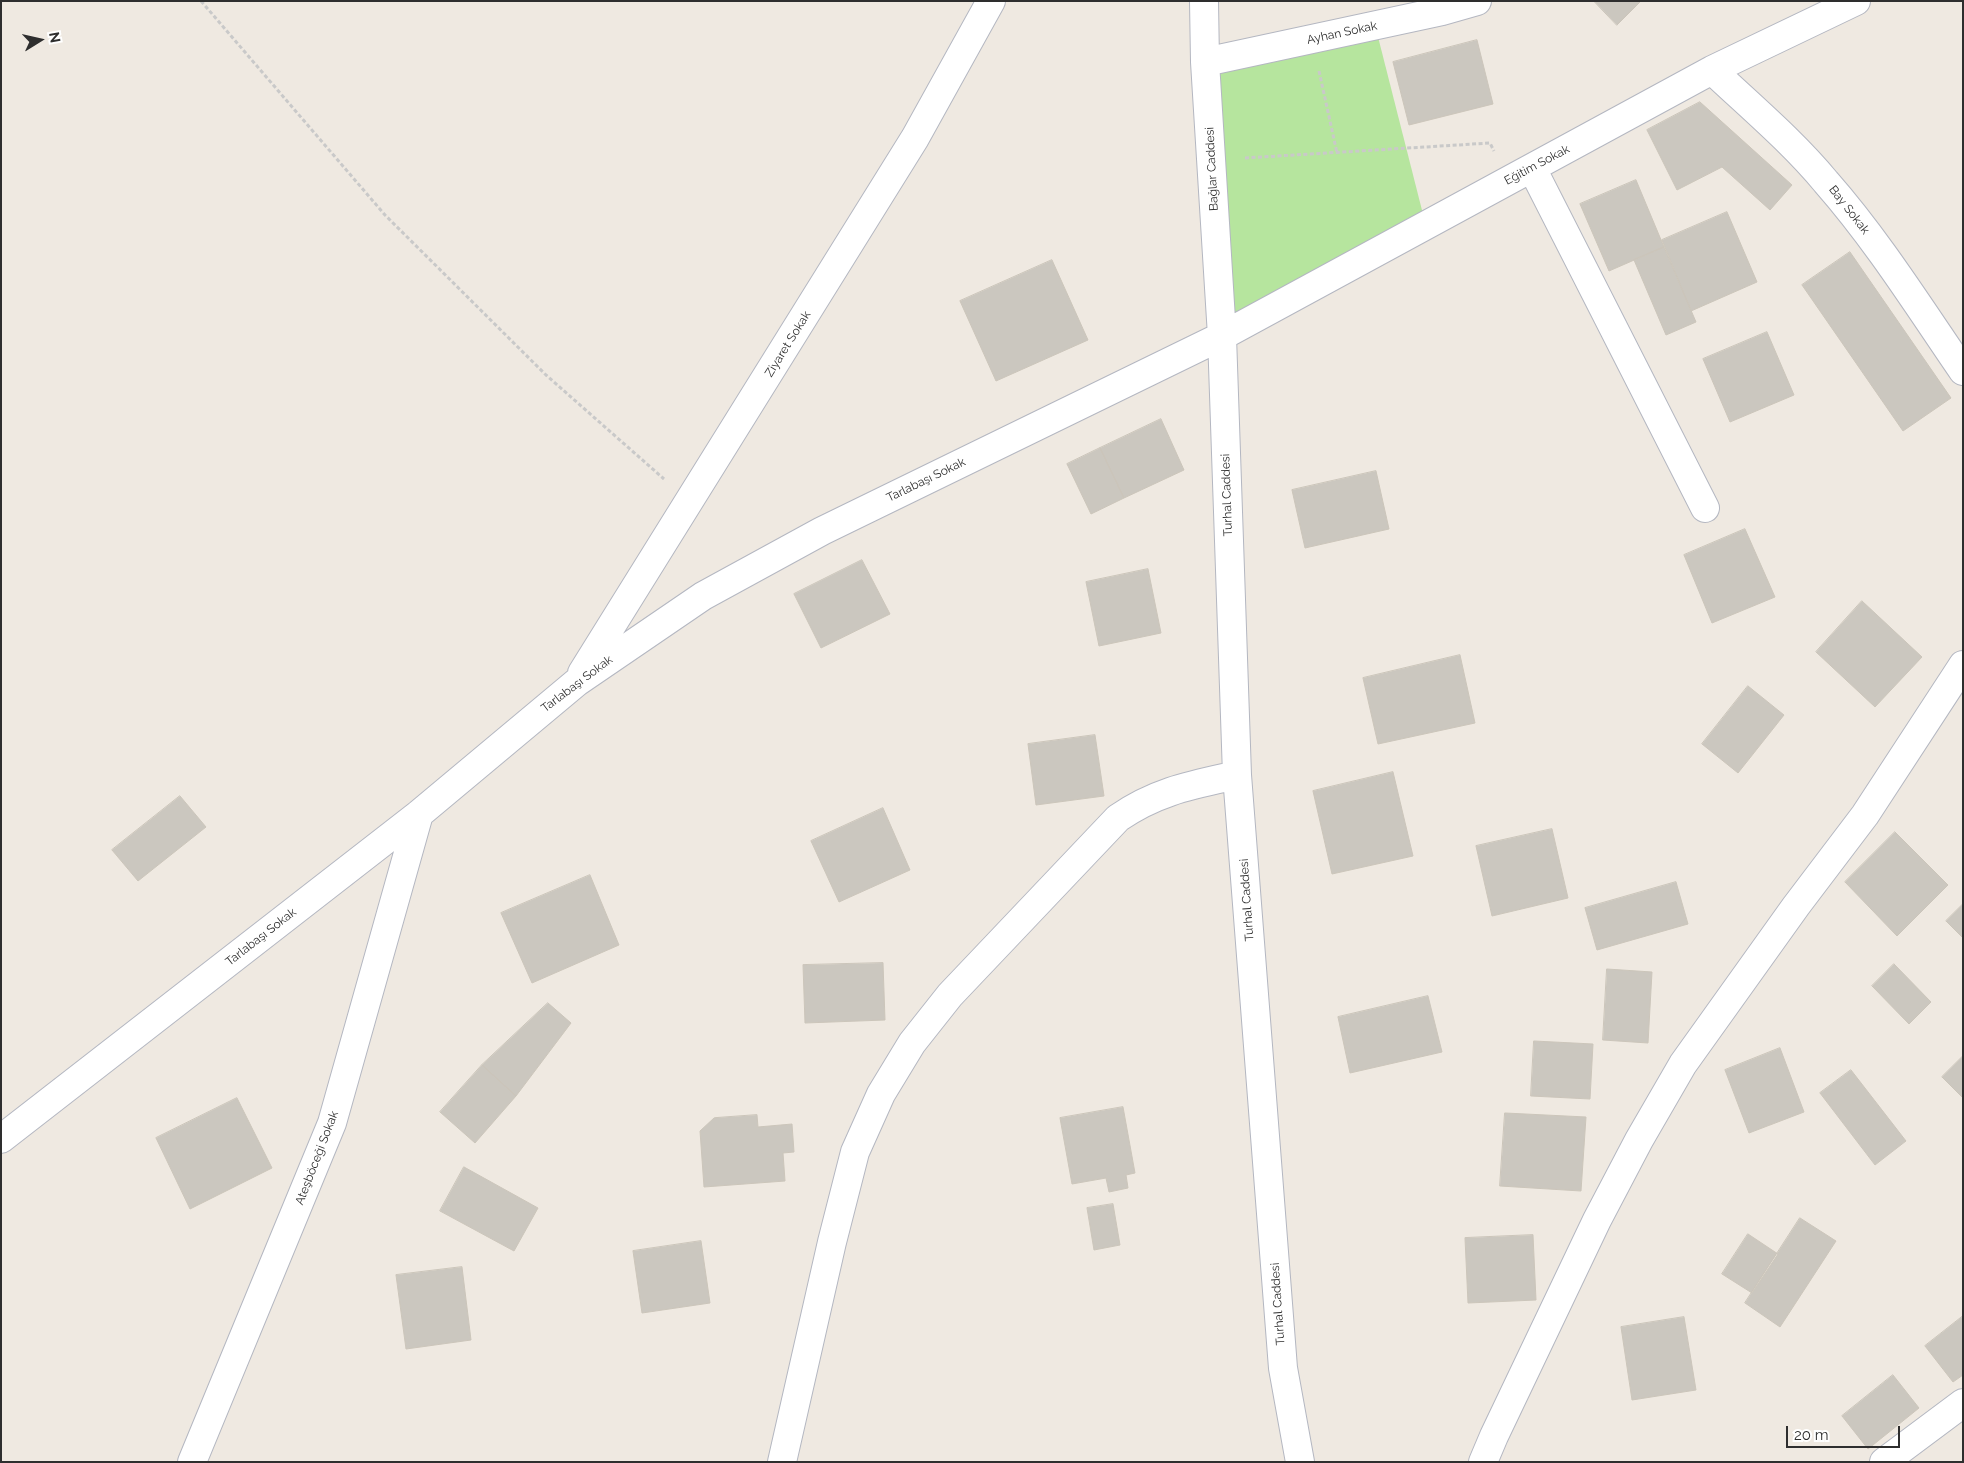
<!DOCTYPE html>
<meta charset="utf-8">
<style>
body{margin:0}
#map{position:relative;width:1964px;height:1463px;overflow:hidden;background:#efe9e1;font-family:Raleway,sans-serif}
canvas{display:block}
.frame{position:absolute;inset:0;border:2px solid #2e2e2e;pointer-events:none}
.north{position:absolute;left:15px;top:15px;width:50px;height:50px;-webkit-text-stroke:4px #fff;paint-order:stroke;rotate:80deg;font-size:14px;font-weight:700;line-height:20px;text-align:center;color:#2e2e2e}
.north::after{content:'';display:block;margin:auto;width:18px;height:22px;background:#2e2e2e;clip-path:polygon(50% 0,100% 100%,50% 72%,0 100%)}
.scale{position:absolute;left:1786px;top:1426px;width:114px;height:22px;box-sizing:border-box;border:2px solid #2e2e2e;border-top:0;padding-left:6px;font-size:15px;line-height:18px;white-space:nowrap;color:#2e2e2e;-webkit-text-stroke:4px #fff;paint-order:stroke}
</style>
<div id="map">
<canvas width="1964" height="1463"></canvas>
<div class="frame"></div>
<div class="north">N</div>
<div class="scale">20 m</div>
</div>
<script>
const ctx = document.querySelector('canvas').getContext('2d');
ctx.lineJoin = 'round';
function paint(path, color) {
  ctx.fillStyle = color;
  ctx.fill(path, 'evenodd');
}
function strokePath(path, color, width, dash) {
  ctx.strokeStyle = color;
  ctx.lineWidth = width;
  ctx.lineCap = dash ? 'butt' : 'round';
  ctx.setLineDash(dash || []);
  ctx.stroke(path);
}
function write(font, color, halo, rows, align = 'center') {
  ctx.font = font + ' Raleway,sans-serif';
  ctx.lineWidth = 4.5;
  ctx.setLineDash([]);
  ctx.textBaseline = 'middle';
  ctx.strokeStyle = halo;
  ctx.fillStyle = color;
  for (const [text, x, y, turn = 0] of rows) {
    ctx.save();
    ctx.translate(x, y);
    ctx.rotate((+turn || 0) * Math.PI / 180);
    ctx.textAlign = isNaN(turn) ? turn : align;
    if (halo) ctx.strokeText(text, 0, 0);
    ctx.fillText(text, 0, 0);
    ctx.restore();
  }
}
const green = new Path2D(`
 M1375,25L1426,226L1222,336L1205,62Z`);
const building = new Path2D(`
 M1594,1H1641L1617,25Z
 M1477,40L1493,104L1409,125L1393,62Z
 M1700,102L1792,185L1770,210L1722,167L1677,190L1647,130Z
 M1636,180L1664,247L1609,271L1580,204Z
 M1727,212L1757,282L1691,311L1662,240Z
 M1664,247L1696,322L1666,335L1634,260Z
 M1850,252L1951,398L1903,431L1802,285Z
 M1052,260L1088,340L996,381L960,301Z
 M1767,332L1794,395L1730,422L1703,359Z
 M1161,419L1184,470L1124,498L1100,448Z
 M1100,448L1124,498L1091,514L1067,464Z
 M1376,471L1389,529L1305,548L1292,490Z
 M1745,529L1775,597L1712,623L1684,555Z
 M862,560L890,614L821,648L794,594Z
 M1148,569L1161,633L1099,646L1086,582Z
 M1862,601L1922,657L1875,707L1816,652Z
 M1460,655L1475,723L1378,744L1363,678Z
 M1748,686L1784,715L1738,773L1702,744Z
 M1095,735L1104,796L1036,805L1028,744Z
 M1393,772L1413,856L1332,874L1313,791Z
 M180,796L206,827L138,881L112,850Z
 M883,808L910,870L839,902L811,841Z
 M1552,829L1568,898L1492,916L1476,846Z
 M1895,832L1948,885L1897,936L1845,882Z
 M590,875L619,945L532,983L501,913Z
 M1676,882L1688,924L1597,950L1585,908Z
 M1963,904V938L1946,921Z
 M883,963L885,1020L805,1023L803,965Z
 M1894,964L1931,1002L1909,1024L1872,986Z
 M1607,969L1652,972L1648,1043L1603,1040Z
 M1428,996L1442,1052L1350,1073L1338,1017Z
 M548,1003L571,1023L516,1096L482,1065Z
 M1534,1041L1593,1044L1590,1099L1531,1096Z
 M1780,1048L1804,1112L1749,1133L1725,1070Z
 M1963,1056V1098L1942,1077Z
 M482,1065L516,1096L475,1143L440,1112Z
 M1851,1070L1906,1141L1875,1165L1820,1093Z
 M237,1098L272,1168L190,1209L156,1138Z
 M1123,1107L1135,1173L1126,1175L1128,1188L1109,1192L1106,1178L1072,1184L1060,1118Z
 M1505,1113L1586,1117L1581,1191L1500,1186Z
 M757,1115L758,1127L792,1124L794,1152L783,1153L785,1181L704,1187L700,1131L714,1118Z
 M464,1167L538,1208L514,1251L440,1211Z
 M1113,1204L1120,1245L1094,1250L1087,1208Z
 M1800,1218L1836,1241L1780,1327L1745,1303Z
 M1748,1234L1778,1254L1752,1293L1722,1274Z
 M1533,1235L1536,1300L1468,1303L1465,1238Z
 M701,1241L710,1303L642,1313L633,1251Z
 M462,1267L471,1340L406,1349L396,1275Z
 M1963,1316V1375L1953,1382L1925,1346Z
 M1684,1317L1696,1390L1632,1400L1621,1327Z
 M1893,1375L1919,1408L1868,1449L1842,1416Z`);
const path = new Path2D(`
 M201,1L385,215L546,375L664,479
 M1319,71L1337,153
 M1245,158L1490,143L1494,151`);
const minor = new Path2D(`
 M1204,1L1205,62L1222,336L1237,775L1283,1368L1300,1462
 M1205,62L1442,11L1477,1
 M1712,70C1750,106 1792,141 1826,182C1877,240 1919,307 1963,371
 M1532,168L1705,508
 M582,673L915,138L991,1
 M1,1139L419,814L577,682L703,596L822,531L1222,336L1712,70L1856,1
 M192,1462L332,1123L419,814
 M782,1462L832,1242L855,1152L881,1094L912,1043L950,995L1118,818C1157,791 1192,785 1237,775
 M1483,1462L1494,1436L1597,1220L1639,1140L1683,1064L1796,906L1865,815L1963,665
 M1884,1462L1963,1403`);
const streetNames = [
 ["Ayhan Sokak",1342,33,-12],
 ["Eğitim Sokak",1537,165,-28],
 ["Bağlar Caddesi",1212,169,-93],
 ["Bay Sokak",1849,210,52],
 ["Ziyaret Sokak",788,344,-58],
 ["Tarlabaşı Sokak",926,480,-26],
 ["Turhal Caddesi",1227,495,-92],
 ["Tarlabaşı Sokak",577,684,-37],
 ["Turhal Caddesi",1247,900,-94],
 ["Tarlabaşı Sokak",261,937,-38],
 ["Ateşböceği Sokak",317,1158,-69],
 ["Turhal Caddesi",1278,1304,-94]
];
paint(green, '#b6e59e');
paint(building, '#cbc7bf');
strokePath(building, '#cbc5ba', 1);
strokePath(minor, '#b4b7c1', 30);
strokePath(path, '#c9c9c9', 3, [4, 2.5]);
strokePath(minor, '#fff', 28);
write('12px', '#2e2e2e', '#fff', streetNames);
</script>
